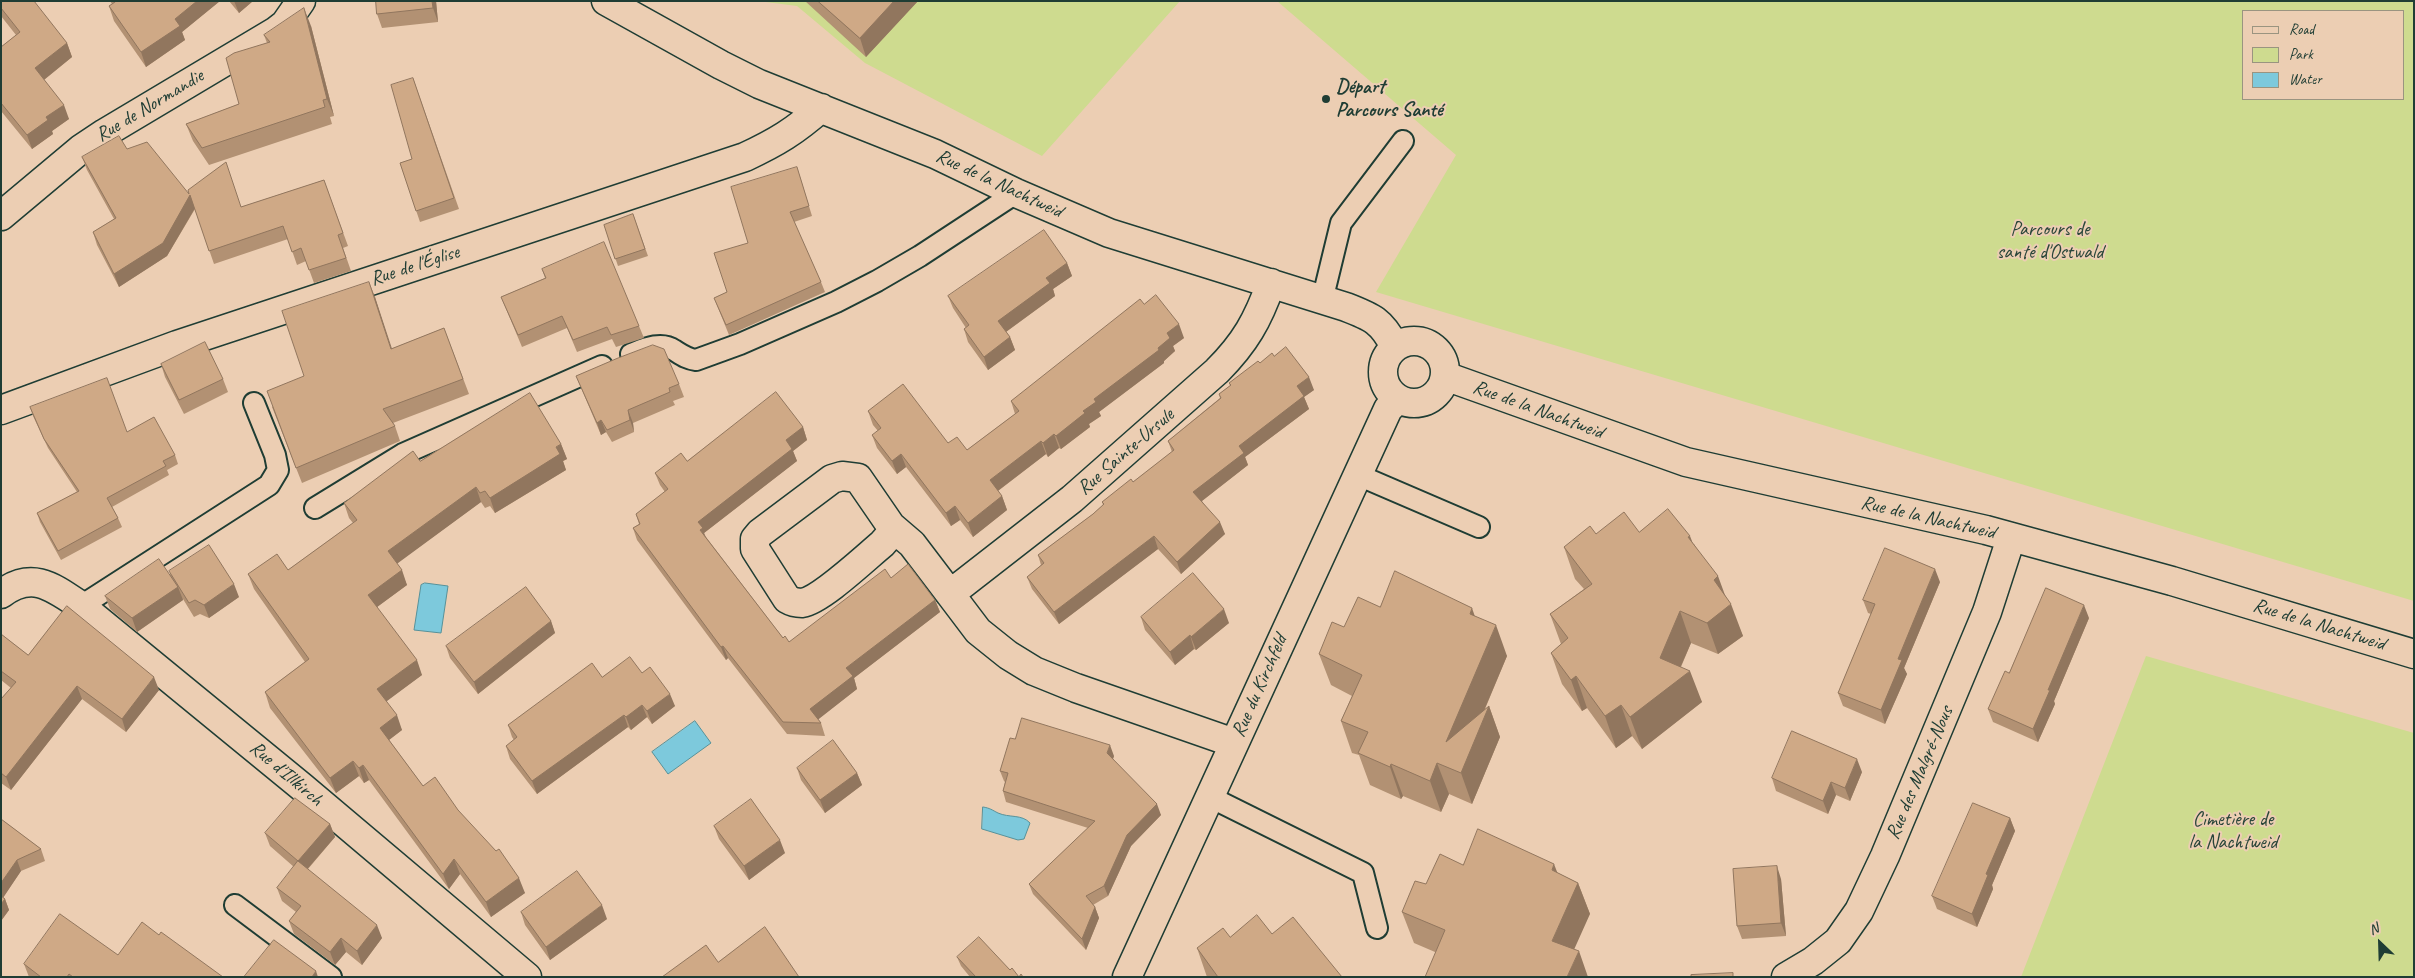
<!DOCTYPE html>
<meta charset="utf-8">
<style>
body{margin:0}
#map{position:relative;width:2415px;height:978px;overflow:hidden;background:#ecceb3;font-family:Caveat,sans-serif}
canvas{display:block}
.frame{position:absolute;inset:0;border:2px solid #1f3d34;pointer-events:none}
.legend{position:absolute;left:2242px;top:10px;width:162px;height:90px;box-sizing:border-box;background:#ecceb3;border:1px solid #9a9480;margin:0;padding:6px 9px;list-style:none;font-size:15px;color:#1f3d34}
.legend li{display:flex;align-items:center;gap:10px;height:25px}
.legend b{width:25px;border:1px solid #9a9480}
.north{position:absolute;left:2355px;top:918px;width:50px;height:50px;-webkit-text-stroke:4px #ecceb3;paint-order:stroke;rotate:336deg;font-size:14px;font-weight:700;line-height:20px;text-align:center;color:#1f3d34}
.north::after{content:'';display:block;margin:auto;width:18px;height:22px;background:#1f3d34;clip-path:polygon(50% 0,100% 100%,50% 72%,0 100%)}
</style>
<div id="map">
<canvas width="2415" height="978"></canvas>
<div class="frame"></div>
<ul class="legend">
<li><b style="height:6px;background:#ecceb3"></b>Road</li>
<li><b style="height:14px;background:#cedb8f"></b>Park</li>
<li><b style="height:14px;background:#7dc9dc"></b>Water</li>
</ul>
<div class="north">N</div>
</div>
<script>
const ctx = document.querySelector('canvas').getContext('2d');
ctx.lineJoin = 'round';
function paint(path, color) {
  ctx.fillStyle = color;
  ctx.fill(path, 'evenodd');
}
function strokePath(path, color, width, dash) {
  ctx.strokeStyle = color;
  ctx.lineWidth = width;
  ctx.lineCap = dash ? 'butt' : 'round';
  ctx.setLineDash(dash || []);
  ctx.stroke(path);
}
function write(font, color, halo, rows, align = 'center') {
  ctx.font = font + ' Caveat,sans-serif';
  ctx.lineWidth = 4;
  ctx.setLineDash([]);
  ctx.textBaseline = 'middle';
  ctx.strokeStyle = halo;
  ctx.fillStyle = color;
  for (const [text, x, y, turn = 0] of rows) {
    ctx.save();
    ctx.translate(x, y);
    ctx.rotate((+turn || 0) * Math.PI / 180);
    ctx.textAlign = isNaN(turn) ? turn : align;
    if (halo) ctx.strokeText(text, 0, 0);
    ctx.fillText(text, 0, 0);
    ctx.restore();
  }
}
const green = new Path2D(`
 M758,1H1180L1042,156L865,63L797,6Z
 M1277,1H2414V601L1376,292L1456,155ZM2244,11H2404V99H2244Z
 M2146,656L2414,733V977H2021Z`);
const water = new Path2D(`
 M425,583L448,586L441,633L414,630L421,585Z
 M695,721L711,743L668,774L652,752Z
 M983,807C990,808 992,810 998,813C1009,818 1022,814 1030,823L1024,839L1018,840L982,829Z`);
const service = new Path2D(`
 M1322,301L1341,223L1403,141
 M631,354C644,349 661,341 674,350C682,355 687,359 696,360L740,344L836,302L877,281L920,256L1016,193
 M1358,475L1479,527
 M315,508L403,454L602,366
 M81,606L269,485L278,470L275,455L254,403
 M1210,797L1363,873L1377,928
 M235,905L331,977`);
const minor = new Path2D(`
 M606,1L721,65L759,84L935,154L1016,193L1109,233L1346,307C1372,317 1382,321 1395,347
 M1,216L81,149L105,133L276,31L285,24L301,1
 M1383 372a31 31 0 1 1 62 0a31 31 0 1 1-62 0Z
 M1445,376L1686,462L1986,530L2172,581L2414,654
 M1,410L177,345L745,157C777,142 795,131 821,108
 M891,526L889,536L882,544C865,558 821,600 802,603C796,603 792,602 787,599L755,549V539L760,533L832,479L842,476L858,478L891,526L912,544L950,594
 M1,594C32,570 53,587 81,606L302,787L527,977
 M1234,743L1076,688L1034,671L1008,655L978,631L950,594L1072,499L1217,371C1245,343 1258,320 1271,283
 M1127,977L1388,409L1398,399
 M1786,977L1813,961L1838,941L1859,911L1885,856L1987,612L2011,538`);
const wall = new Path2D(`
 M1,1L67,43L72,57L44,80L69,119L52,131L53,134L32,149L1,111V47L16,35L1,16Z
 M110,1H220L182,32L185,40L146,67L114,21L109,6L112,4Z
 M229,1H253L239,13Z
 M376,1H436L438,22L382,28L377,14Z
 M805,1H918L866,57Z
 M311,26L334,116L330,117L332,124L209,165L193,141L186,124L239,104L267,43L264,35Z
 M413,78L459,209L420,222L400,163L412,159Z
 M127,149L189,194L241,207L324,180L348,246L343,248L351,271L314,283L306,261L297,265L288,239L214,264L195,209L167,256L119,287L97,245L93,232L114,219L87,170L82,157Z
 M797,167L812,216L794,222L821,282L825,292L729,335L714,298L727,292L748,243Z
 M633,214L648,256L618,266L604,225Z
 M1067,263L1072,276L1053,289L1055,296L1006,332L1010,337L1015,350L988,370L968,342L964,329L966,328L953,308L948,296Z
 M542,269L639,326L644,338L616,347L612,339L577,352L567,328L522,347L501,297L545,278Z
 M375,297L391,349L444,328L469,394L393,423L395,426L400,441L302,483L272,407L304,376Z
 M1144,304L1184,338L1173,346L1175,351L1164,361V363L1099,412L1101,416L1089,424L1090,427L1061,449L1059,448L1048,457L1046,454L998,491L1002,496L1007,510L973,537L960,520L951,526L906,467L897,474L877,448L872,435L878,431L873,425L868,411L967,450L1015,414L1011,401Z
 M1274,356L1314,390L1304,397L1309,409L1245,457L1248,465L1202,501L1225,534L1181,574L1158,549L1059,624L1032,589L1027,577L1041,565L1038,555L1093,514L1103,505L1102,502L1133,482L1172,452L1168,441L1220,398L1219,394L1230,386L1229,383L1260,363Z
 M161,364L223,379L228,392L184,414L165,377Z
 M576,376L679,384L684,397L673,401L675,405L633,423L634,432L612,442L606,432L601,435Z
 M30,407L127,432L175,455L178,464L167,470L169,475L112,507L118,518L122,527L61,560L40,522L37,513L77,492L48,448L33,416Z
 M803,427L807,440L793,451L797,461L704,533L706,537L783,638L789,642L891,578L935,600L940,612L854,678L857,689L818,719L821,723L825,736L787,734L728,658L726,660L637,540L633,528L639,524L636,514L665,492L660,485L655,473L687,461Z
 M561,444L567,459L563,461L566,470L495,513L490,506L485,508L481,502L397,563L407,585L377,607L422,675L386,701L402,730L389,740L423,786L458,810L525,893L491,917L460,874L449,889L369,780L364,783L359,776L336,793L270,708L265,692L305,662L254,589L248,574L288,570L353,523L349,518L344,503L420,461Z
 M1639,532L1694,544L1726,597L1743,636L1718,654L1691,643L1681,667L1702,702L1642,749L1632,736L1616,748L1587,708L1582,711L1562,684L1551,653L1561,644L1550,614L1584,589L1575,579L1564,547L1596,534Z
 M170,574L239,597L209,618L200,614L194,617L183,599V600L137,632L110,609L105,596Z
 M1940,582L1904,668L1907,674L1885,724L1843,706L1838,693L1871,614L1868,613L1863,600Z
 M1380,607L1475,616L1507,656L1485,709L1489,706L1500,737L1472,804L1449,794L1441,812L1403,796L1401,799L1370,785L1359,755L1352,753L1341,721L1352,696L1331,685L1319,654Z
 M1141,617L1229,623L1196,650L1194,649L1175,665L1145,630Z
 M2089,618L2054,701L2055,704L2038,742L1993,722L1988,709L2009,673Z
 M551,621L555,633L478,694L450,658L446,646Z
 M1,634L28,655L159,690L126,732L82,699L11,790L1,783V699L11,688L1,680Z
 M642,673L675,706L652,724L647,717L631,730L628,727L537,794L510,759L506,746L514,740L512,737L508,725L602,677Z
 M1015,739L1114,756L1113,759L1161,815L1131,846L1108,896L1093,905L1095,907L1099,918L1086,950L1033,894L1029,884L1088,828L1006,802L1003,791L1005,782L1004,781L1000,771Z
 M797,768L857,773L862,785L825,813L801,780Z
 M1862,772L1850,801L1836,795L1828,814L1776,791L1772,778Z
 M2010,818L2015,831L1992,885L1993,889L1977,927L1937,909L1932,896Z
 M1,819L41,849L45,861L21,871L3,897L5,899L9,910L1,921Z
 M330,824L335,837L308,869L382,938L362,965L346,952L335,965L294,934L289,921L296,912L282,901L277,888L294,867L270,846L265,833Z
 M714,826L785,853L749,880L719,839Z
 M1463,865L1558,873L1578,883L1590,914L1435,952L1414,943L1402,912L1426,884Z
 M1781,879L1786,936L1742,939L1737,926Z
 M521,912L607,919L550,960L525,925Z
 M1272,934L1342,977H1207L1197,948L1230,937Z
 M159,935L223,977H29L24,964L118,955Z
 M957,957L1010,970L1019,977H1023H970L961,966Z`);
const shadedWall = new Path2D(`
 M197,1H220L182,32L185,40L146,67L141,52L175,19Z
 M234,1H253L239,13Z
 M432,1H436L438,22L433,8Z
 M894,1H918L866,57L860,38Z
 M304,8L311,26L334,116L327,99Z
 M67,43L72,57L40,83L35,68Z
 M64,105L69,119L52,131L53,134L32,149L27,135L46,117Z
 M190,195L195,208L167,256L119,287L114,274Z
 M1067,263L1072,276L1053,289L1055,296L1003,334L998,321L1046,278Z
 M369,282L375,297L397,364L391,349Z
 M1179,324L1184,338L1173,346L1175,351L1164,361V363L1099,412L1101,416L1089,424L1090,427L1061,449L1056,436L1094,399L1158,348L1167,333Z
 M1010,337L1015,350L988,370L984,357Z
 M1309,377L1314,390L1304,397L1309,409L1245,457L1248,465L1198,504L1193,492L1297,386Z
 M628,410L633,423L634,432L630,420Z
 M601,420L606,432L601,435L597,423Z
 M803,427L807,440L793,451L797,461L704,533L707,541L705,542L698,522L786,440Z
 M1054,434L1059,448L1048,457L1043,443Z
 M1041,441L1046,454L995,493L990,480Z
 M561,444L567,459L563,461L566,470L495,513L490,498Z
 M901,454L906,467L897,474L892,461Z
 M476,487L481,502L394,566L388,551Z
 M1002,496L1007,510L973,537L968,523Z
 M955,506L960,520L951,526L946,513Z
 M1220,522L1225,534L1181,574L1177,562Z
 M1154,536L1158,549L1059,624L1054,612Z
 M1690,536L1702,567L1688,537Z
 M1935,569L1940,582L1904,668L1907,674L1885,724L1881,710L1898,659Z
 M402,570L407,585L373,610L368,595Z
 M1718,576L1729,606L1731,604L1743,636L1718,654L1707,623L1714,580Z
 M234,584L239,597L209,618L204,605Z
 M178,587L183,600L137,632L132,618Z
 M935,600L940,612L854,678L857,689L815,722L810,709L846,668Z
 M2084,605L2089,618L2054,701L2055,704L2038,742L2033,729L2048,690Z
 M1472,608L1483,640L1470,614Z
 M1224,609L1229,623L1196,650L1191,637Z
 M1680,611L1691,643L1673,684L1690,671L1702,702L1642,749L1630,717L1660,658Z
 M551,621L555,633L478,694L474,682Z
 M1496,625L1507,656L1458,772L1446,742Z
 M1190,635L1194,649L1175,665L1170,652Z
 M723,646L728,658L726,660L721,647Z
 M417,660L422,675L383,704L377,689Z
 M1576,676L1587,708L1582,711L1571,680Z
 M154,677L159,690L126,732L122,719Z
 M77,686L82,699L11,790L6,777Z
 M670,694L675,706L652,724L647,711Z
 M642,705L647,717L631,730L626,717Z
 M1621,705L1632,736L1616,748L1605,716Z
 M1489,706L1500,737L1472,804L1461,773Z
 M397,715L402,730L385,743L380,728Z
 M624,715L628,727L537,794L532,781Z
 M1110,745L1114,756L1111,764L1107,753Z
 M1857,759L1862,772L1850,801L1845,788Z
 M353,761L359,776L336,793L330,778Z
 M1437,763L1449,794L1441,812L1430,781Z
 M1391,764L1403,796L1401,799L1390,767Z
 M363,765L369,780L364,783L359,768Z
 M857,773L862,785L825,813L820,800Z
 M1831,782L1836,795L1828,814L1823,801Z
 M1157,804L1161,815L1131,846L1108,896L1104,886L1127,835Z
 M2010,818L2015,831L1992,885L1993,889L1977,927L1972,914L1986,874Z
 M330,824L335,837L303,874L298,861Z
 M780,840L785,853L749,880L744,866Z
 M454,859L460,874L449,889L443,874Z
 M17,860L21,871L1,901V883Z
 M1554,864L1566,895L1552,870Z
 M1777,866L1781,879L1786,936L1781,923Z
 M519,878L525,893L491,917L486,902Z
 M1578,883L1590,914L1564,972L1552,941Z
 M5,899L9,910L1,921V904Z
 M602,905L607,919L550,960L546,947Z
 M1095,907L1099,918L1086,950L1082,939Z
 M377,925L382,938L362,965L357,951Z
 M341,938L346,952L335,965L330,952Z
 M1579,951L1588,977H1567Z
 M316,971L318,977H312Z`);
const building = new Path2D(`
 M1,1H34L67,43L35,68L64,105L46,117L48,120L27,135L1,103V47L20,32L1,8Z
 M115,1H197L175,19L180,26L141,52L109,6L115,2Z
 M376,1H432L433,8L377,14Z
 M818,1H894L860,38Z
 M304,8L327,99L323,100L325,107L202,148L186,124L239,104L226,58L234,53L270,42L264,35Z
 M413,78L454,198L416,211L400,163L412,159L391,85Z
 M119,136L127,149L147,142L189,194L188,190L226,162L241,207L324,180L343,233L338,235L346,258L309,270L301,248L292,252L283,226L209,251L190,195L163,243L114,274L93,232L116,218L82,157Z
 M797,167L809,206L790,212L821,282L726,325L714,298L727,292L714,253L748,243L731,187Z
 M633,214L645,249L615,259L604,225Z
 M1044,230L1067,263L1046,278L1050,283L998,321L1010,337L984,357L964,329L969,325L948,296Z
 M604,242L639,326L611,335L607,327L573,340L562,316L518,335L501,297L546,278L542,269Z
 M369,282L391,349L444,328L463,379L383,409L395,426L296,468L267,391L304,376L282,311Z
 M1156,295L1179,324L1167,333L1170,338L1158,348L1159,350L1094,399L1096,402L1083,411L1085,413L1056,436L1054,434L1043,443L1041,441L990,480L1002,496L968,523L955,506L946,513L901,454L892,461L872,435L881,428L868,411L903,384L948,443L957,437L967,450L1019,411L1011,401L1140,299L1144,304Z
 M205,342L223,379L179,400L161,364Z
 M653,345L664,349L679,384L669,388L670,392L628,410L630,420L607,430L601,420L597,423L576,376L618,358Z
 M1286,347L1309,377L1297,386L1304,396L1239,446L1244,453L1193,492L1220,522L1177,562L1154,536L1054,612L1027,577L1044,563L1038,555L1093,514L1104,504L1102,502L1131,479L1133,482L1174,450L1168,441L1221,398L1219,394L1231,385L1229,383L1258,361L1260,363L1272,353L1274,356Z
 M107,378L127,432L154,417L175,455L163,461L166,466L107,498L118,518L58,551L37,513L79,491L44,439L30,407Z
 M776,392L803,427L786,440L792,449L698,522L703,528L700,530L783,638L785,636L789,642L885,569L891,578L908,564L935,600L846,668L853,676L810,709L821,723L783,722L723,646L721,647L633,528L640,524L636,514L668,489L655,473L681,453L687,461Z
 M530,393L561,444L556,447L560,454L490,498L485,491L480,493L476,487L388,551L402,570L368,595L417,660L377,689L397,715L380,728L423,786L435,777L458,810L496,851L499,849L519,878L486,902L454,859L443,874L363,765L359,768L353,761L330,778L265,692L309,659L248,574L277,554L288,570L357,520L344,503L413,451L420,461Z
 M1668,509L1690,536L1688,537L1718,576L1714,580L1731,604L1707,623L1680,611L1660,658L1690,671L1630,717L1621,705L1605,716L1576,676L1571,680L1551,653L1568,638L1550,614L1592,584L1564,547L1590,526L1596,534L1624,512L1639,532Z
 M209,545L234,584L204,605L195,600L189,603L169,571Z
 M1885,548L1935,569L1898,659L1902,660L1881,710L1838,693L1875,604L1863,600Z
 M159,559L178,587L132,618L105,596Z
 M1395,571L1472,608L1470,614L1496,625L1446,742L1489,706L1461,773L1437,763L1430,781L1391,764L1390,767L1358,753L1368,732L1341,721L1362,675L1319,654L1332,622L1344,627L1358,597L1380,607Z
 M1193,573L1224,609L1191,637L1190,635L1170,652L1141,617Z
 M526,587L551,621L474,682L446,646Z
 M2046,588L2084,605L2048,690H2050L2033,729L1988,709L2005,671L2009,673Z
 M67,606L154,677L122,719L77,686L6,777L1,773V699L16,682L1,671V634L28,655Z
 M630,657L642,673L650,667L670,694L647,711L642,705L626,717L624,715L532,781L506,746L517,737L508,725L592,663L602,677Z
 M1022,718L1110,745L1107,753L1157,804L1127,835L1104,886L1086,896L1095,907L1082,939L1029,884L1095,821L1003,791L1008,773L1000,771L1010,738L1015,739Z
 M1792,731L1857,759L1845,788L1831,782L1823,801L1772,778Z
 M833,740L857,773L820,800L797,768Z
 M295,798L330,824L298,861L265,833Z
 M751,799L780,840L744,866L714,826Z
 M1973,803L2010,818L1986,874L1988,875L1972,914L1932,896Z
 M1,819L41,849L17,860L1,883Z
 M1478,829L1554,864L1552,870L1578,883L1552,941L1579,951L1567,977H1425L1445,930L1402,912L1415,881L1426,884L1440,854L1463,865Z
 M298,861L377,925L357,951L341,938L330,952L289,921L301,906L277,888Z
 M1777,866L1781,923L1737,926L1733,869Z
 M577,871L602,905L546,947L521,912Z
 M1,896L5,899L1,904Z
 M60,914L118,955L142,922L159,935L161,932L223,977H73L69,974L67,977H41L24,964Z
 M1257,915L1272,934L1293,917L1342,977H1218L1197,948L1223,928L1230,937Z
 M765,927L799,977H662L706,945L718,962Z
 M979,937L1010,970L1012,968L1019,977L1021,974L1023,977H976L957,957Z
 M274,940L316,971L312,977H244Z
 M1733,973V977H1691V975Z`);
const markers = [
 [1326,99,5,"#1f3d34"]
];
const poiNames = [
 ["Départ",1336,88],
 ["Parcours Santé",1336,111]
];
const streetNames = [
 ["Rue de Normandie",150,106,-31],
 ["Rue de la Nachtweid",999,184,25],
 ["Rue de l'Église",415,266,-18],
 ["Rue de la Nachtweid",1538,410,20],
 ["Rue Sainte-Ursule",1126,452,-41],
 ["Rue de la Nachtweid",1928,518,13],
 ["Rue de la Nachtweid",2319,625,17],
 ["Rue du Kirchfeld",1260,686,-66],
 ["Rue des Malgré-Nous",1920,773,-67],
 ["Rue d'Illkirch",286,774,40]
];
const parkNames = [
 ["Parcours de",2050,230],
 ["santé d'Ostwald",2050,253],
 ["Cimetière de",2233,820],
 ["la Nachtweid",2233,843]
];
paint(green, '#cedb8f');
paint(water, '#7dc9dc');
strokePath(water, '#579199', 1);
strokePath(service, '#1f3d34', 24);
strokePath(minor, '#1f3d34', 31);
strokePath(service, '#ecceb3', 20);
strokePath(minor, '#ecceb3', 28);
paint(wall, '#b29173');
paint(shadedWall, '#91765e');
paint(building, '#cfa986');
strokePath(building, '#91765e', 1);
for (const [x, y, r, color] of markers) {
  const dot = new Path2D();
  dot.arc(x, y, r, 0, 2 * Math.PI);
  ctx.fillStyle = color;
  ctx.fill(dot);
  strokePath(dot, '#ecceb3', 2);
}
write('bold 20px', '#1f3d34', '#ecceb3', poiNames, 'left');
write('20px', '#1f3d34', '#ecceb3', streetNames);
write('20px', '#284539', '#ecceb3', parkNames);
</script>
